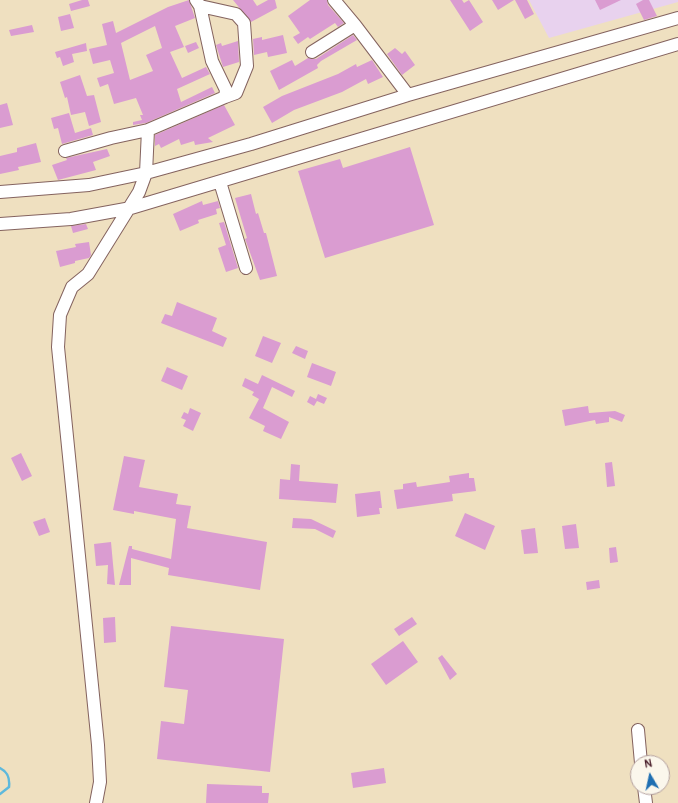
<!DOCTYPE html>
<style>
body{margin:0}
#map{position:relative;width:678px;height:803px;overflow:hidden;background:#efe0c0;font-family:Pangolin,sans-serif}
canvas{display:block}
.north{position:absolute;left:630px;top:755px;width:40px;height:40px;box-sizing:border-box;background:#fbf7ec;border:1px solid #b4a19f;border-radius:50%;rotate:351deg;font-size:11px;font-weight:700;line-height:16px;text-align:center;color:#4a1f2b}
.north::after{content:'';display:block;margin:auto;width:14px;height:18px;background:#1f6fb2;clip-path:polygon(50% 0,100% 100%,50% 72%,0 100%)}
</style>
<div id="map">
<canvas width="678" height="803"></canvas>
<div class="north">N</div>
</div>
<script>
const ctx = document.querySelector('canvas').getContext('2d');
ctx.lineJoin = 'round';
function paint(path, color) {
  ctx.fillStyle = color;
  ctx.fill(path, 'evenodd');
}
function strokePath(path, color, width, dash) {
  ctx.strokeStyle = color;
  ctx.lineWidth = width;
  ctx.lineCap = dash ? 'butt' : 'round';
  ctx.setLineDash(dash || []);
  ctx.stroke(path);
}
const built = new Path2D(`
 M529,0H678V2L549,38Z`);
const stream = new Path2D(`
 M0,768C8,772 10,778 9,787L0,794`);
const building = new Path2D(`
 M82,0H88L90,6L71,11L69,4Z
 M189,0L195,18L175,26L184,47L170,52L182,78L206,67L210,74L177,89L181,102L212,87L215,93L146,123L133,125V122L142,120L140,115H143L136,98L114,104L108,84L100,87L97,78L114,73L110,60L93,64L89,49L107,45L102,24L113,21L116,33L168,7ZM155,26L162,48L146,55L153,71L130,80L121,43Z
 M233,0H253L257,6L268,0H275L277,8L251,22Z
 M310,0H327L328,5L344,23L338,27L335,23L310,39L308,37L298,44L293,37L300,33L288,16Z
 M450,0H462L464,3L469,0L483,22L470,31Z
 M492,0H514L498,10Z
 M515,0H527L534,14L525,19Z
 M595,0H621L600,10Z
 M643,0H649L657,16L644,20L636,4Z
 M70,14L74,28L61,31L58,17Z
 M32,25L34,32L11,36L9,30Z
 M283,35L287,53L268,57L267,52L254,55L253,39L262,37V40Z
 M353,35L357,40L321,61L317,65L318,68L279,90L270,71L292,60L295,66L308,58L316,59Z
 M238,41L239,62L223,67L216,45L221,43L222,46Z
 M196,42L199,48L188,53L185,46Z
 M86,43L87,51L72,54L74,62L63,66L60,57L57,58L55,52Z
 M395,48L402,54L405,51L415,65L402,75L387,54Z
 M372,60L383,77L368,84L366,79L342,92L294,110L272,123L263,107L282,96L338,74L356,64L357,67Z
 M80,75L87,96L94,95L101,122L89,126L85,112L71,115L67,97L65,98L60,82Z
 M7,103L13,125L0,128V105Z
 M224,105L235,125L208,138L213,142L195,145L194,141L181,145L179,139L161,148L159,144L155,146V135Z
 M69,113L75,133L91,128L93,135L62,144L58,128L54,129L51,118Z
 M36,143L41,162L18,167L19,170L0,174V156L17,152V148Z
 M410,147L434,225L325,258L298,171L340,159L343,168Z
 M107,149L110,156L93,162L96,170L58,180L52,165L67,160L66,158Z
 M251,194L256,214L258,213L264,233H266L277,276L260,280L245,239L247,238L235,198Z
 M202,201L203,205L218,201L220,208L216,209L217,214L198,220L199,223L180,231L173,214Z
 M224,222L238,268L226,272L218,248L226,245L219,223Z
 M86,224L88,229L73,233L71,226Z
 M89,242L91,255L89,258L75,261V263L60,267L56,251L76,247L75,244Z
 M177,302L217,318L212,331L227,338L223,347L161,323L165,314L172,316Z
 M263,336L281,343L272,363L255,356Z
 M296,346L308,351L305,359L292,353Z
 M312,363L336,372L331,386L307,377Z
 M167,367L188,376L182,390L161,381Z
 M262,375L295,391L292,397L272,387L263,408L289,422L281,439L263,431L265,426L249,418L259,399L252,395L254,392L242,386L245,378L258,384Z
 M318,394L327,398L324,404L317,401L314,406L307,402L310,396L316,399Z
 M588,406L589,413L615,411L625,415L622,422L609,417V422L596,424L595,420L565,426L562,410Z
 M190,408L201,413L193,431L183,426L186,420L181,418L184,412L188,414Z
 M21,453L32,476L22,481L11,458Z
 M124,456L145,460L139,487L178,494L176,504L191,506L187,528L267,542L260,590L168,575L169,568L131,558V585H119L129,546H132V549L171,559L176,519L134,511V514L113,510Z
 M612,462L615,486L607,487L605,463Z
 M291,464L300,465L299,481L338,484L336,503L279,499L280,479L290,480Z
 M469,473V478H474L476,491L452,494L453,501L397,509L394,490L403,489V484L416,482L417,487L450,482L449,476Z
 M380,491L382,508H379L380,514L357,517L355,494Z
 M465,513L495,526L485,550L455,536Z
 M45,518L50,532L39,536L33,522Z
 M293,518L311,519L336,531L333,538L315,529L292,528Z
 M576,524L579,548L565,549L562,526Z
 M535,528L538,553L524,554L521,530Z
 M111,542L113,564L115,585L107,584L108,565L96,566L94,544Z
 M616,547L618,562L610,563L609,548Z
 M599,580L600,588L587,590L586,582Z
 M115,617L116,642L104,643L103,618Z
 M412,617L417,624L399,636L394,629Z
 M171,626L284,639L270,772L157,759L161,721L184,724L188,690L164,687Z
 M403,641L418,662L386,685L371,664Z
 M442,655L457,674L450,680L438,658Z
 M384,768L386,783L353,788L351,773Z
 M207,784L262,786V793H269L268,803H206Z`);
const minor = new Path2D(`
 M334,0L355,25L408,95
 M200,6L236,14L244,23L247,66L236,93L225,97
 M312,52L355,25
 M65,151L111,138L148,130
 M220,182L246,268
 M0,192L89,185L146,173L251,144L408,95L678,18
 M0,224L71,219L131,208L678,44
 M638,730L641,763
 M644,787L646,803
 M96,803L100,782L98,745L58,347L60,315L72,287L88,274L139,192L146,173L148,130L225,97L226,90L212,61L200,6L196,0`);
paint(built, '#e8d2ee');
strokePath(stream, '#5eb9dc', 2.5);
paint(building, '#da9cd1');
strokePath(minor, '#84635f', 14);
strokePath(minor, '#fff', 12);
</script>
